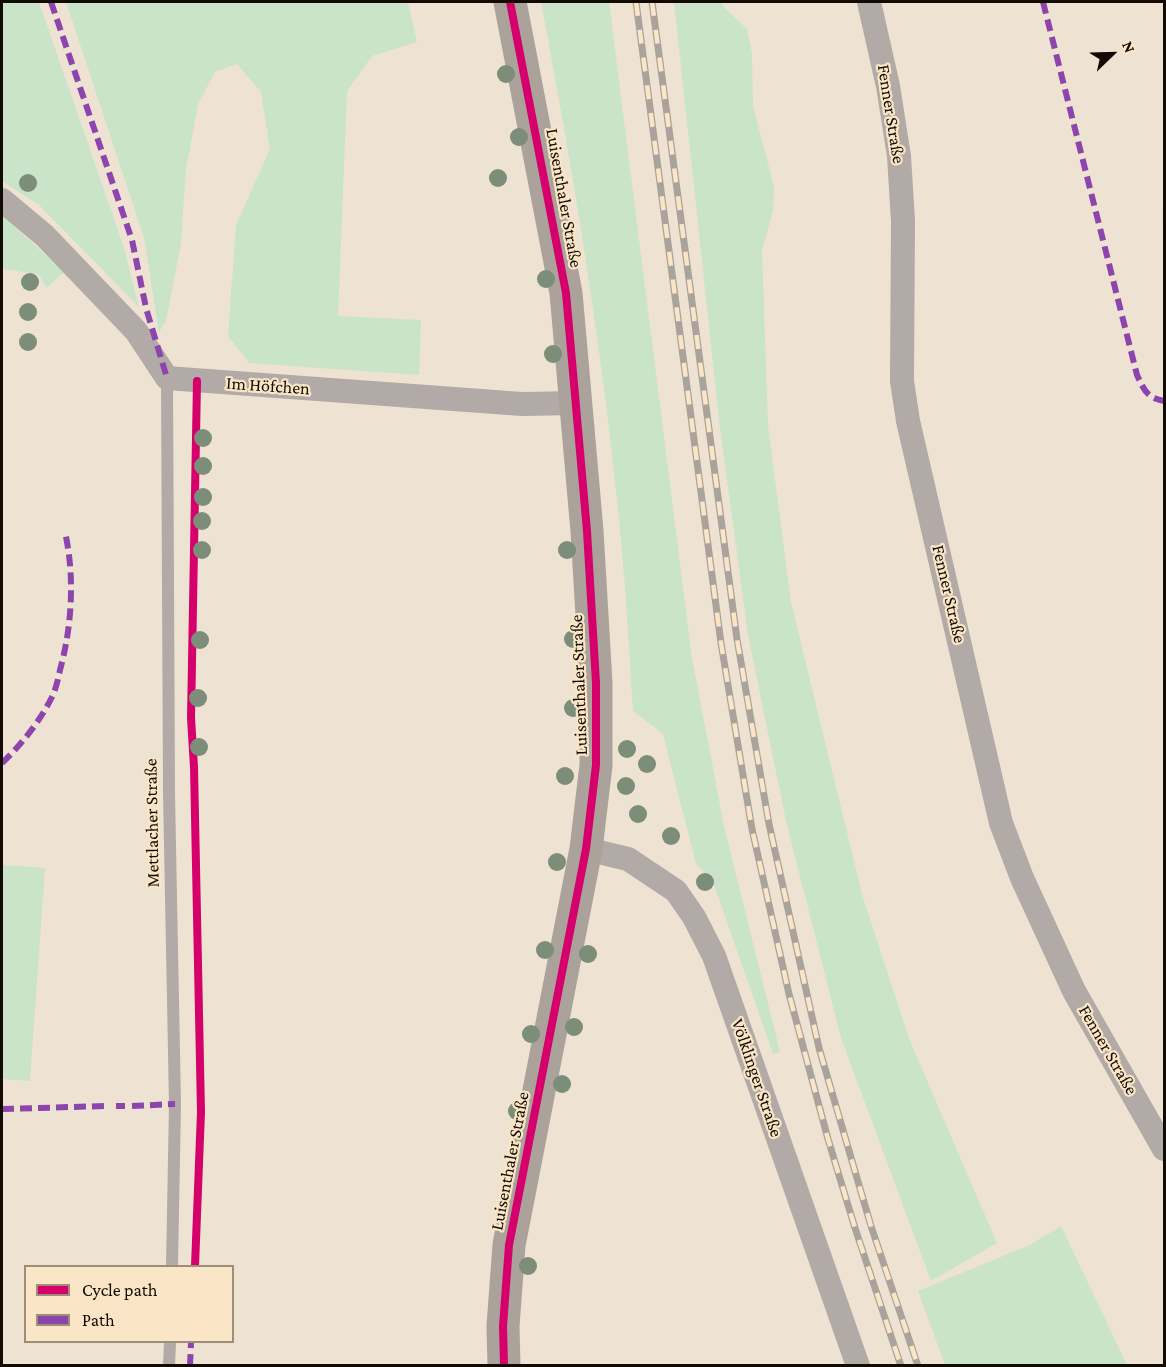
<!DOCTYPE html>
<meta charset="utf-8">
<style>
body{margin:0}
#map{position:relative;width:1166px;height:1367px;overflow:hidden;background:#eee3d2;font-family:"Crimson Pro",serif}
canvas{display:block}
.frame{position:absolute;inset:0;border:3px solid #120b03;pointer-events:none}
.legend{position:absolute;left:24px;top:1265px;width:210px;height:78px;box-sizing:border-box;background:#fae6c6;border:2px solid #9d8e78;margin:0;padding:8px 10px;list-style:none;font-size:18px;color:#120b03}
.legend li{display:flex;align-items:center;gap:12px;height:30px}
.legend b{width:30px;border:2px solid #9d8e78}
.north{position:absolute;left:1082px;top:24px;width:60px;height:60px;-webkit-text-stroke:4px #fae6c6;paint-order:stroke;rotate:67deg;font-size:16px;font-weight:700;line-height:24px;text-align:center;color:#120b03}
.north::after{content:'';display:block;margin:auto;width:21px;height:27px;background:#120b03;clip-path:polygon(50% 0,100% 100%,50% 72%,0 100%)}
</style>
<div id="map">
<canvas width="1166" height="1367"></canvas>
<div class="frame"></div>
<ul class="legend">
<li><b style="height:8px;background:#d6006c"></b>Cycle path</li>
<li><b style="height:8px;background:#8e44ad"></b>Path</li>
</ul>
<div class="north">N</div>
</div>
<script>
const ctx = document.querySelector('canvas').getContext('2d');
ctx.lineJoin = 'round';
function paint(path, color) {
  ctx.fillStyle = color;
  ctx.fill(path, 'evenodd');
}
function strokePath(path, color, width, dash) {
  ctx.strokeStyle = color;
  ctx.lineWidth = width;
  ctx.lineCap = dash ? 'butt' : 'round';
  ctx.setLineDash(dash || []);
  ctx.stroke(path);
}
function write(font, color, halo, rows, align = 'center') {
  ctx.font = font + ' "Crimson Pro",serif';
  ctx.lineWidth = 4.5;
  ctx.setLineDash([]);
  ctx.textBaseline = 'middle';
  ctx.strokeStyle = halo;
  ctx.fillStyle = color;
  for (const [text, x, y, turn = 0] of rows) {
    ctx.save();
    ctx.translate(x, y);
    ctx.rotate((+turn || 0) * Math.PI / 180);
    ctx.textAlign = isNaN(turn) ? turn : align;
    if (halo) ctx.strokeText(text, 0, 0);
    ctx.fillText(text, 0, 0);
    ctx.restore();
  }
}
const commercial = new Path2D(`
 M1161,207H1164V336Z`);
const green = new Path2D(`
 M2,2H39L124,248L139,307L39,205L2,181Z
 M66,2H408L417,42L372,56L347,91L338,316L421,320L419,375L249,363L228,336L236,225L270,149L261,92L237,64L215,72L198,104L186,170L181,243L166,321L159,332L144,238Z
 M541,2H609L692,658L724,826L780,1052L773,1054L713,882L696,864L663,734L633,711C629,650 626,590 620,530C603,353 574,176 541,2Z
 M674,2H721L725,8L747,29L752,54L753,106L774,187L773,211L762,250L768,426L791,602L863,898L910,1041L997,1243L931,1281L841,1038L786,821L748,635L720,428Z
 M2,215L64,272L47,288L38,274L2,269Z
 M2,865L45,868L30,1081L2,1079Z
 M1061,1226L1127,1365H945L918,1291L1030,1245Z`);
const lane = new Path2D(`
 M167,378L169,793L175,1104L172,1266
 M169,1366L170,1342`);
const street = new Path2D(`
 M869,2L888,86L899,156L903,221L902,381L908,421L1001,823L1022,878L1074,991L1164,1149
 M2,200L45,236L136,331L167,378L522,404L576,403
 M586,849L628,859L676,891L694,917L714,956L858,1366`);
const primary = new Path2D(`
 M504,1366L503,1326L509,1245L586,849L596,765V683L587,531L566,293L510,2`);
const rail = new Path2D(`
 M636,2L721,643L752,829L789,994L828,1139L855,1228L901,1366
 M652,2L737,639L769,824L819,1048L871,1226L918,1366`);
const quiet = new Path2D(`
 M51,2L132,240L146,308L167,378
 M1043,2L1137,375C1144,390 1147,398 1164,401
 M2,763C22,744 40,721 52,697C56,689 58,679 60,670C72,626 75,577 65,532
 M116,1106H125
 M132,1106L175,1104
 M2,1109L107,1106
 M190,1366L191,1342`);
const cycleway = new Path2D(`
 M195,1266L201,1112L194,767L191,718L197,381
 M504,1366L503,1326L509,1245L586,849L596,765V683L587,531L566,293L510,2`);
const trees = [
 [506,74],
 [519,137],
 [498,178],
 [28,183],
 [546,279],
 [30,282],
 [28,312],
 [28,342],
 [553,354],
 [203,438],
 [203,466],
 [203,497],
 [202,521],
 [202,550],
 [567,550],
 [573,639],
 [200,640],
 [198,698],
 [573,708],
 [199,747],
 [627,749],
 [647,764],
 [565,776],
 [626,786],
 [638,814],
 [671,836],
 [557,862],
 [705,882],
 [545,950],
 [588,954],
 [574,1027],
 [531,1034],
 [562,1084],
 [517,1111],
 [528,1266]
];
const streetNames = [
 ["Fenner Straße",891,114,81],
 ["Luisenthaler Straße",564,198,80],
 ["Im Höfchen",268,386,4],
 ["Fenner Straße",949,594,77],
 ["Luisenthaler Straße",579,685,-92],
 ["Mettlacher Straße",152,823,-91],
 ["Fenner Straße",1108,1050,60],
 ["Völklinger Straße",757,1078,71],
 ["Luisenthaler Straße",510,1161,-79]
];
paint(commercial, '#ecdddf');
paint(green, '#c9e4c8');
strokePath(lane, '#b1aaa6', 12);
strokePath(street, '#b1aaa6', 24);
strokePath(primary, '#aaa29b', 33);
strokePath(rail, '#aaa39c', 7);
strokePath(rail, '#fae6c6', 4.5, [14]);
strokePath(quiet, '#8e44ad', 6, [12, 6]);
strokePath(cycleway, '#d6006c', 8);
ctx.fillStyle = '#7c8d79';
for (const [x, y] of trees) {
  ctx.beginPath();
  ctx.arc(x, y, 9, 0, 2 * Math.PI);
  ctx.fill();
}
write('18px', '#120b03', '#fae6c6', streetNames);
</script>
